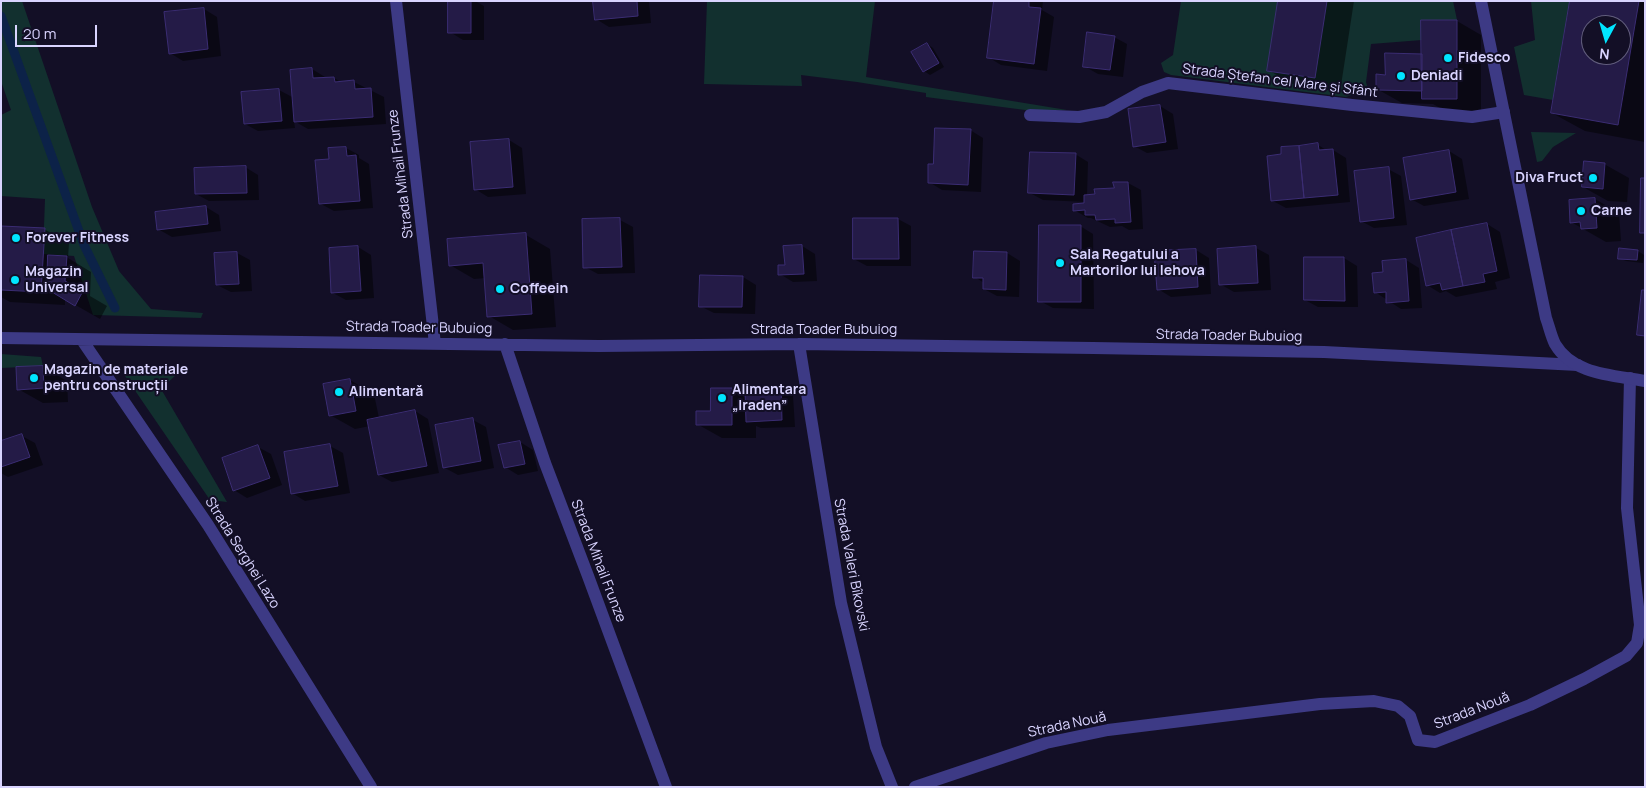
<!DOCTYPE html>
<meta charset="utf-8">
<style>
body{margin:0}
#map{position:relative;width:1646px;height:788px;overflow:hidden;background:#130f26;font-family:Manrope,sans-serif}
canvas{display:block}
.frame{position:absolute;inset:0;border:2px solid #d9d4ff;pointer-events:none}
.north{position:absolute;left:1581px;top:15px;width:50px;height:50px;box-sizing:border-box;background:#130f26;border:1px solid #625e7d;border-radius:50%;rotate:186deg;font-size:14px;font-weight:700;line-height:20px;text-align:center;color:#d9d4ff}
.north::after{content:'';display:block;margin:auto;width:18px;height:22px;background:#00e5ff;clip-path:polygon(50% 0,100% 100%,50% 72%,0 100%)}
.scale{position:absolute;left:15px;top:25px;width:82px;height:22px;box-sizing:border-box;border:2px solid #d9d4ff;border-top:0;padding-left:6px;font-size:15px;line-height:18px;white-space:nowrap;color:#d9d4ff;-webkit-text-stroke:4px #130f26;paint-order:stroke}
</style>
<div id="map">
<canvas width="1646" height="788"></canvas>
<div class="frame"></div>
<div class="north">N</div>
<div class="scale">20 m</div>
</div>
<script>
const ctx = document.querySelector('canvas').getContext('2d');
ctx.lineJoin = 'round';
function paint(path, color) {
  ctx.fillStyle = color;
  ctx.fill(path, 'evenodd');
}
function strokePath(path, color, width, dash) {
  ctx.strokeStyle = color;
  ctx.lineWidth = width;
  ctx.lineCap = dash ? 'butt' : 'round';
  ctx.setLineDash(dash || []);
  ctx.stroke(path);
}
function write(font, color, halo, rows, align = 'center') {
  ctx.font = font + ' Manrope,sans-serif';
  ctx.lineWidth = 4;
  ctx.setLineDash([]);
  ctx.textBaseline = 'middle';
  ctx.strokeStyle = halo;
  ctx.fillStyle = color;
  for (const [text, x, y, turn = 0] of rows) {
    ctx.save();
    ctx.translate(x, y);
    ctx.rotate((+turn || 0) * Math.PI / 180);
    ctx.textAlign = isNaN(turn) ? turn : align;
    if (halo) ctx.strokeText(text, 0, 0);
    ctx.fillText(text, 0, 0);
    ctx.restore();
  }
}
const green = new Path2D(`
 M1,1H22L92,207L119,271L151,309L203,313L201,318L93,315L74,256L43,254L45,199L1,196V115L11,110L1,81Z
 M707,1H875L866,77L1067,110H1025L926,97V93L857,82L801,75L802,86L704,84Z
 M1181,1H1453L1457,20H1422V40L1371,44L1366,82L1368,89L1346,97L1171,75L1164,72L1161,63L1173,55Z
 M1531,1H1570L1553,100L1524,95L1514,47L1535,40Z
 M1531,132L1576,133L1553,147L1542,161L1537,162Z
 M1,354L41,357L43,366L1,368Z
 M133,369H175L177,374L161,389L227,502L210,500L123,373Z`);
const shadow = new Path2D(`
 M449,1H475L484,6V40H463L450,32Z
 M594,1H649L651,23L609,27L596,19Z
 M996,1H1043L1042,10L1054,17L1047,71L1001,65L988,57Z
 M1279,1H1354L1340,92L1293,84L1268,70Z
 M1571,1H1645V142L1585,131L1552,113ZM1591,25H1621V55H1591Z
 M204,9L217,17L221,56L183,61L170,53Z
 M1457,21L1481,35V112H1447L1433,104L1402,103L1377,89L1386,76L1423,56Z
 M1114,37L1127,44L1123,77L1098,74L1084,66Z
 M927,44L933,48L944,67L930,75L924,71Z
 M312,69L325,77V79L334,78L341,82H354L384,97L386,124L308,129L294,121L295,128L258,131L245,124L279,90L294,98Z
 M1160,106L1173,114L1178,149L1147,153L1134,146Z
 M970,130L983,138L981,192L942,190L929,182L935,165Z
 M509,140L522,148L526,194L488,197L475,189Z
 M1318,145L1328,151L1333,150L1346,158L1350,202L1286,208L1273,201L1283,155Z
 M346,148L359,155V158L369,164L373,208L334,211L321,204L331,160Z
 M1449,151L1462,159L1469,199L1424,206L1411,199Z
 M1075,154L1088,162L1087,196L1096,195L1128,183L1141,190L1143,229L1129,230L1122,226L1110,227L1091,218H1088L1074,210L1086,204V202L1043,200L1030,193Z
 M1604,164L1629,178L1627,202L1608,201L1583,187Z
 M245,167L258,175L259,200L209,201L196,194Z
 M1388,169L1401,176L1407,225L1374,228L1361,221Z
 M1595,199L1619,213L1621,241L1606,242L1571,222Z
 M206,207L219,215L221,231L172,237L158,229Z
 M854,219H898L911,226V266H867L854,259Z
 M620,220L633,227L635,273L598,274L585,267Z
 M1487,224L1500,232L1510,278L1495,282L1497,289L1456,297L1446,291L1440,293L1427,285Z
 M1080,226L1093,234L1094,309L1053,308L1040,301Z
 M1,227L44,229L69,243L68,258L91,272L90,296L107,306L100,319L65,299V305L10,302L1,297Z
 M526,235L550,249L556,327L513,330L489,316L486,278L474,279L450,265Z
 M802,246L815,254L817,281L793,282L780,274Z
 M358,247L371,255L374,298L346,300L333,293Z
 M1256,248L1269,255L1271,290L1234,292L1220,284Z
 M1196,250L1209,258L1211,294L1171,297L1158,289Z
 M1638,251L1644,255L1643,263L1626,261L1619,258Z
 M237,253L250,260L252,291L231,292L217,285Z
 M1007,253L1020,261L1019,297L997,296L984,289V283L975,277Z
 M1344,258L1357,266L1358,307H1318L1305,300Z
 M1406,260L1419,268L1422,308L1401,309L1375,292L1385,273Z
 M743,277L756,285L755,314L714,313L700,306Z
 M43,367L67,381L68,402L43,403L18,389Z
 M350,380L374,394L379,418L415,411L428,419L439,473L392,482L379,475L370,426L355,429L330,415Z
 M780,388L793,396L795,427L761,428L756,426V438H722L697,424L712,413L731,389L746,398Z
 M473,420L486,427L494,468L458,475L445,468Z
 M22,436L35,443L43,465L8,477L1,473V443Z
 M520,442L533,450L538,471L518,475L505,467Z
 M330,446L343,453L350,493L305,501L292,493Z
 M258,447L271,454L282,485L247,498L234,490Z`);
const stream = new Path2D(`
 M1,16L84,245L115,308`);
const building = new Path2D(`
 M448,1H471V33H448Z
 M593,1H637L638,16L595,20Z
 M994,1H1029V7L1041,8L1034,64L987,58Z
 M1278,1H1327L1315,78L1267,71Z
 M1570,1H1639L1618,125L1551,113ZM1591,25H1621V55H1591Z
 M204,8L208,49L169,54L164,12Z
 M1421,20H1457V99H1422Z
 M1087,32L1115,36L1110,70L1083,67Z
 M927,43L939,63L923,72L911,52Z
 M1385,53L1422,54V91L1376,90V74L1385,75Z
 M312,68L313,78L334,77L335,82L354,80L355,89L371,88L373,117L294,122L290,70Z
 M279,89L282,121L244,124L241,92Z
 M1160,105L1166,142L1133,147L1128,109Z
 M935,128L971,129L968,185L928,183V164H933Z
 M509,139L513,187L474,190L470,142Z
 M1318,143L1319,150L1333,149L1338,195L1304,198L1299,146Z
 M1299,146L1304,198L1271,201L1267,156L1281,154V147Z
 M346,147L347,156L356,155L360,201L319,204L315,160L329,159L328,148Z
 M1449,150L1456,192L1410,200L1403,158Z
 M1030,152L1076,153L1074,195L1028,193Z
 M1584,161L1605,163L1603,189L1582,187Z
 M246,166L247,193L195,194L194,168Z
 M1389,167L1394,218L1360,222L1354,171Z
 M1641,178H1645V233H1640Z
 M1113,182H1128L1131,222L1115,223V219L1096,220L1095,215H1085V210L1073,211V204L1084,203V195L1095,194L1094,189L1114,188Z
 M1595,198L1597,228L1581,229L1580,222L1570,223L1569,200Z
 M206,206L208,224L157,230L155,212Z
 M620,218L622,267L583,268L582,219Z
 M853,218H898L899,259H853Z
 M1487,223L1497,271L1483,274L1485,282L1463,286L1451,230Z
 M1039,225H1081V302H1038Z
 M1,226L45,228L41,292L1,290Z
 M1451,230L1463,286L1442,290L1440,283L1426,286L1416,238Z
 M526,233L532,314L487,317L483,263L449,266L447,239Z
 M802,245L804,274L778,275V265H785L783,246Z
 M358,246L361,291L331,293L329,248Z
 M1256,246L1258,283L1219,285L1217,249Z
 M1619,248L1638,250L1637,260L1618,259Z
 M1196,249L1198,287L1157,290L1154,251Z
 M974,251L1007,252L1006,290L983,289V278H973Z
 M237,252L239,284L216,285L214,253Z
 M48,255L67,256L65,281L83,291L75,306L47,289Z
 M1304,257H1344L1345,301L1304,300Z
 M1406,259L1409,301L1386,303V292L1374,293L1372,273L1383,272L1382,261Z
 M700,275L743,276L742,307H699Z
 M1642,290H1645V336L1637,335Z
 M43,366L44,388L17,390L16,367Z
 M350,379L356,411L329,416L323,384Z
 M781,387L782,420L746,422L745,389Z
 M711,388H732V425H696V411H710Z
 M415,410L427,466L378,475L367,420Z
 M473,418L481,461L443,468L435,425Z
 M22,434L30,457L1,467V441Z
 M520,441L525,464L504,468L498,445Z
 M330,444L338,486L291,494L284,452Z
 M258,445L270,478L233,491L222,458Z`);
const service = new Path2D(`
 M1030,115L1079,117L1106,112L1142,92L1168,83L1352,105L1472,117L1504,112`);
const minor = new Path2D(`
 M396,1L435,344
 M1,338L599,346L799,344L1093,348L1324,352L1578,365
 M82,340L208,525L371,787
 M505,344L545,463L588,576L666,787
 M799,344L841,603L876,747L892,787
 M915,787L1046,743L1108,730L1320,704L1374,701L1398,706L1410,716L1418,740L1435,742L1530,705L1584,679L1626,656L1637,643L1640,625L1627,508L1630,378`);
const tertiary = new Path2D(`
 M1481,1L1546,318C1549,326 1551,336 1555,344C1573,375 1613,375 1645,381`);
const markers = [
 [1448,58,5,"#00e5ff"],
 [1401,76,5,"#00e5ff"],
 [1593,178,5,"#00e5ff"],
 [1581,211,5,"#00e5ff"],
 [16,238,5,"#00e5ff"],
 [1060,263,5,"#00e5ff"],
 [15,280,5,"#00e5ff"],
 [500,289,5,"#00e5ff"],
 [34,378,5,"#00e5ff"],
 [339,392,5,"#00e5ff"],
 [722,398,5,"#00e5ff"]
];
const poiNames = [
 ["Fidesco",1458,58],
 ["Deniadi",1411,76],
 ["Diva Fruct",1583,178,"right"],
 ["Carne",1591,211],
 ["Forever Fitness",26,238],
 ["Sala Regatului a",1070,255],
 ["Martorilor lui Iehova",1070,271],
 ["Magazin",25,272],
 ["Universal",25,288],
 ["Coffeein",510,289],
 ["Magazin de materiale",44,370],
 ["pentru construcții",44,386],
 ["Alimentara",732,390],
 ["„Iraden”",732,406],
 ["Alimentară",349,392]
];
const streetNames = [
 ["Strada Ștefan cel Mare și Sfânt",1280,81,7],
 ["Strada Mihail Frunze",401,174,-97],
 ["Strada Toader Bubuiog",419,328,1],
 ["Strada Toader Bubuiog",824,330],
 ["Strada Toader Bubuiog",1229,336,1],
 ["Strada Serghei Lazo",242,553,58],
 ["Strada Mihail Frunze",598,561,69],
 ["Strada Valeri Bîkovski",851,565,79],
 ["Strada Nouă",1472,711,-21],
 ["Strada Nouă",1067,725,-12]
];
paint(green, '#12302f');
paint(shadow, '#0007');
strokePath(stream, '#0c2248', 9);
paint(building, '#241b47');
strokePath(building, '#3b2d73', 1);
strokePath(service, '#3d3a85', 12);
strokePath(minor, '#3d3a85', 12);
strokePath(tertiary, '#3d3a85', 12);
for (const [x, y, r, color] of markers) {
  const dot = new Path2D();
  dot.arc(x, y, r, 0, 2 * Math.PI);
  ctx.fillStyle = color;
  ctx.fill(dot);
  strokePath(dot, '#130f26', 2);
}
write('bold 14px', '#d9d4ff', '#130f26', poiNames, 'left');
write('14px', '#d9d4ff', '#130f26', streetNames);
</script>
